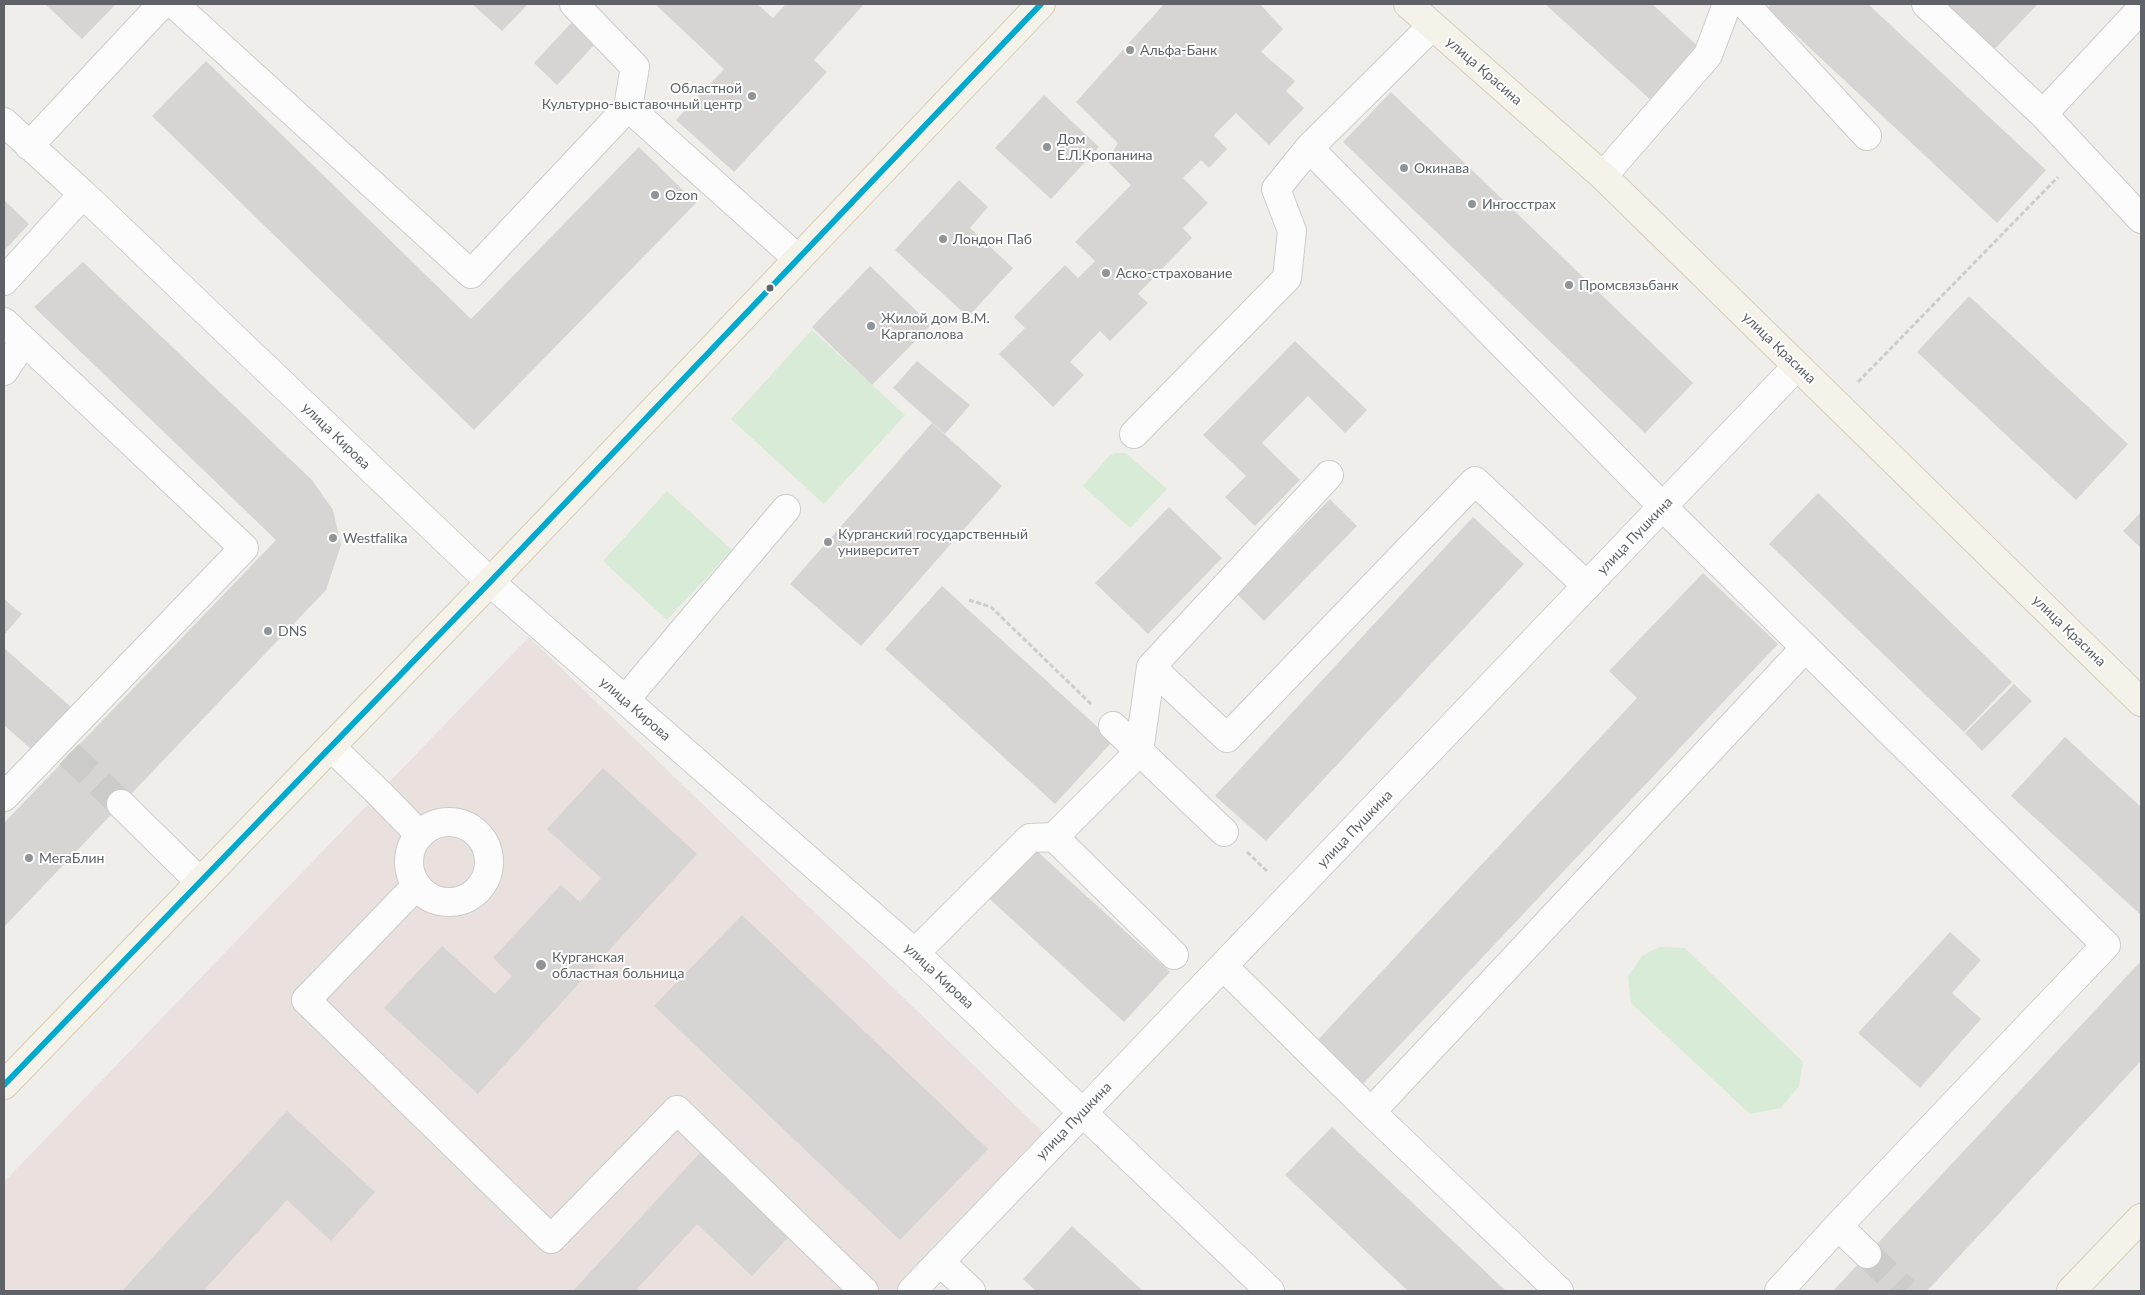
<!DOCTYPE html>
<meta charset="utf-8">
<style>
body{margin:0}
#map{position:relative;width:2145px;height:1295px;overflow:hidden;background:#efeeea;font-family:Lato,sans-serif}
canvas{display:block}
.frame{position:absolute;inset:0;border:5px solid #5f6368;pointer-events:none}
</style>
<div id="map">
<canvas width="2145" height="1295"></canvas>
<div class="frame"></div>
</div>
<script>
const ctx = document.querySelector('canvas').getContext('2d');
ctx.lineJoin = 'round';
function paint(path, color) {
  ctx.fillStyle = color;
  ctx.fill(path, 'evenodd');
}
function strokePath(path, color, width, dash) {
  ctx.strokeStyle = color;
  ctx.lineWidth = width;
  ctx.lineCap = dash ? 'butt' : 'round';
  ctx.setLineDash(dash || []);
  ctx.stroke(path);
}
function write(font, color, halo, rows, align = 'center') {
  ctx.font = font + ' Lato,sans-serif';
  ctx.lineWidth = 4;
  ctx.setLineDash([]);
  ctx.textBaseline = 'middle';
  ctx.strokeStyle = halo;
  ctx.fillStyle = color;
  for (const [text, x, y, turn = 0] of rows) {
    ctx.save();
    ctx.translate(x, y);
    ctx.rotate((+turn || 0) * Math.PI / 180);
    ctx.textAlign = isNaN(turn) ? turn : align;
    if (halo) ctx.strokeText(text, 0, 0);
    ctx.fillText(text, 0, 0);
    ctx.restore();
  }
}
const medical = new Path2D(`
 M529,637L1048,1137L900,1291H4V1182Z`);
const green = new Path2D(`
 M812,330L905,415L824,504L731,419Z
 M1116,453H1126L1167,489L1130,528L1083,486L1109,456Z
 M667,491L732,550L667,620L603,561Z
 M1659,947L1685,948L1803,1062L1799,1086L1781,1108L1750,1114L1631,1003L1628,976L1642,956Z`);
const building = new Path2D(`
 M45,4H116L82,39Z
 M472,4H528L502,31Z
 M655,4H757L773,18L786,4H864L814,60L827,72L734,172L676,120L724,69Z
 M1164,4H1260L1283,29L1261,52L1295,81L1286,91L1304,108L1269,145L1236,113L1214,135L1227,149L1209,168L1201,160L1183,178L1208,203L1183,228L1192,238L1138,294L1148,303L1110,341L1100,331L1070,362L1084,375L1053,407L999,354L1025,328L1014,317L1065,265L1078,278L1095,261L1075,242L1131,185L1107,161L1118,143L1076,102Z
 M1545,4H1652L1701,49L1653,102Z
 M1772,4H1868L2046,170L1997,223L1767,8Z
 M1943,4H2038L1989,55Z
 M573,21L596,43L557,85L534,63Z
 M206,61L471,319L639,147L696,203L474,430L152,116Z
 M1391,92L1693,383L1645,433L1343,142Z
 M1044,95L1099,147L1051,199L995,148Z
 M959,180L988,207L970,228L1013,268L968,317L895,250Z
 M4,200L29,224L4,251Z
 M83,262L312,480L333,510L341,545L326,590L4,927V823L276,540L34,307Z
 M870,266L931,325L872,385L812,327Z
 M1969,296L2128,444L2076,500L1917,352Z
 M1295,341L1367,410L1345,433L1308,396L1262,443L1300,480L1255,526L1225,497L1246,476L1203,435Z
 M917,361L970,405L945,434L893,388Z
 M932,423L1002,486L861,646L790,584Z
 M1818,493L2012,682L1964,732L1769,544Z
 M1330,499L1357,526L1264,621L1237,594Z
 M1169,507L1222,558L1148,634L1095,583Z
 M2141,512V548L2123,531Z
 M1473,517L1524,564L1266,841L1215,796Z
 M1703,573L1778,644L1361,1086L1315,1043L1637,698L1609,671Z
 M942,586L1113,741L1055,804L885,649Z
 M4,599L22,614L4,635Z
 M4,648L71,707L32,750L4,725Z
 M2014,684L2032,701L1982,751L1965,733Z
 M2065,737L2141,807V915L2011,796Z
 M603,768L697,854L478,1094L384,1008L442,946L495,994L512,976L493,958L561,885L580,902L601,878L547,829Z
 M1027,842L1170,972L1124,1022L982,892Z
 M742,915L988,1149L900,1240L654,1006Z
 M1950,932L1981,960L1952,993L1981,1019L1920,1088L1858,1033Z
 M2141,961V1061L1927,1291H1833Z
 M287,1111L375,1192L331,1241L287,1200L203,1291H122Z
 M1332,1127L1506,1291H1408L1285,1175Z
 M700,1153L763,1211L797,1228L752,1276L697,1224L635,1291H573Z
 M1072,1226L1143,1291H1036L1023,1279Z`);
const minorTunnel = new Path2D(`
 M69,754L121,804
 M1867,1254L1905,1291`);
const path = new Path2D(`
 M1858,382L2058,177
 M969,600L991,607L1091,704
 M1247,852L1268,872`);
const minor = new Path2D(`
 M174,4L471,274L628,107
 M574,4L635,67L628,107L798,259
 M1745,4L1867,136
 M1926,4L2043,114L2141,219
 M1432,26L1309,148L1663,507L2106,945L1838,1226L1779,1291
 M2043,114L2141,9
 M4,122L83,194L490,582L915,953L1270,1291
 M29,146L162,4
 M1603,176L1708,55L1727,4
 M4,281L83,194
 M4,322L244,548L4,797
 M4,371L24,341
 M1134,434L1287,278L1292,231L1276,189L1309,148
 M1151,667L1227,738L1475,481L1587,586
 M625,700L786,509
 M1113,726L1224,832
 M331,747L379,793L420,835
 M121,804L200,882
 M409 862a40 40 0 1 1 80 0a40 40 0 1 1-80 0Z
 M1054,837L1174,955
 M416,886L306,1000L551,1239L677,1110L864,1291
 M915,953L1030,838L1054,837L1139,752L1151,667L1329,475
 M1224,967L1371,1112L1805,648
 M1371,1112L1559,1291
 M1838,1226L1867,1254
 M940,1262L971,1291
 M912,1291L1797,366`);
const major = new Path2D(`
 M1408,4L1603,176L2141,702
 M4,1085L490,582L1041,4
 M2071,1291L2141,1218`);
const bus1 = new Path2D(`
 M4,1085L490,582L1041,4`);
const markers = [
 [1130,50,5,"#919496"],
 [752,96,5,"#919496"],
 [1047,147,5,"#919496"],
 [1404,168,5,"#919496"],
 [655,195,5,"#919496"],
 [1472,204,5,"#919496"],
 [943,239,5,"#919496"],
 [1106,273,5,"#919496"],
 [1569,285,5,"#919496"],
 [770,288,4.5,"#5f6368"],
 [871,326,5,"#919496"],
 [333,538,5,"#919496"],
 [828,542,5,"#919496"],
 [268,631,5,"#919496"],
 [29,858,5,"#919496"],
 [541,965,6,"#919496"]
];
const poiNames = [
 ["Альфа-Банк",1140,50],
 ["Областной",742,88,"right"],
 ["Культурно-выставочный центр",742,104,"right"],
 ["Дом",1057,139],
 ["Е.Л.Кропанина",1057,155],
 ["Окинава",1414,168],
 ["Ozon",665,195],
 ["Ингосстрах",1482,204],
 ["Лондон Паб",953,239],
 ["Аско-страхование",1116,273],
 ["Промсвязьбанк",1579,285],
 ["Жилой дом В.М.",881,318],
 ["Каргаполова",881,334],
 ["Курганский государственный",838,534],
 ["университет",838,550],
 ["Westfalika",343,538],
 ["DNS",278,631],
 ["МегаБлин",39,858],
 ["Курганская",552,957],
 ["областная больница",552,973]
];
const streetNames = [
 ["улица Красина",1484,71,41],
 ["улица Красина",1779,348,44],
 ["улица Кирова",336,436,44],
 ["улица Пушкина",1635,536,-46],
 ["улица Красина",2069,631,44],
 ["улица Кирова",635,709,41],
 ["улица Пушкина",1355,829,-46],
 ["улица Кирова",939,976,43],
 ["улица Пушкина",1074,1121,-46]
];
paint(medical, '#eae0de');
paint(green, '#d8ebd6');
paint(building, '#d6d5d3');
strokePath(minorTunnel, '#cbcbca', 28, [28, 14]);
strokePath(minor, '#cbcccc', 30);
strokePath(major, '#d7ceb8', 30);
strokePath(path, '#cacfcc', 3, [5, 2.5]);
strokePath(minor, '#fdfcfc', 28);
strokePath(major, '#f4f2e9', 28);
strokePath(bus1, '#00a9ce', 6);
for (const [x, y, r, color] of markers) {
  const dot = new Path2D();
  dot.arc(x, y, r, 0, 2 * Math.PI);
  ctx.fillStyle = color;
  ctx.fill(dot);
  strokePath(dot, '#fff', 2);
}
write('14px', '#5f6368', '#fff', poiNames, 'left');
write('14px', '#5f6368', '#fff', streetNames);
</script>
